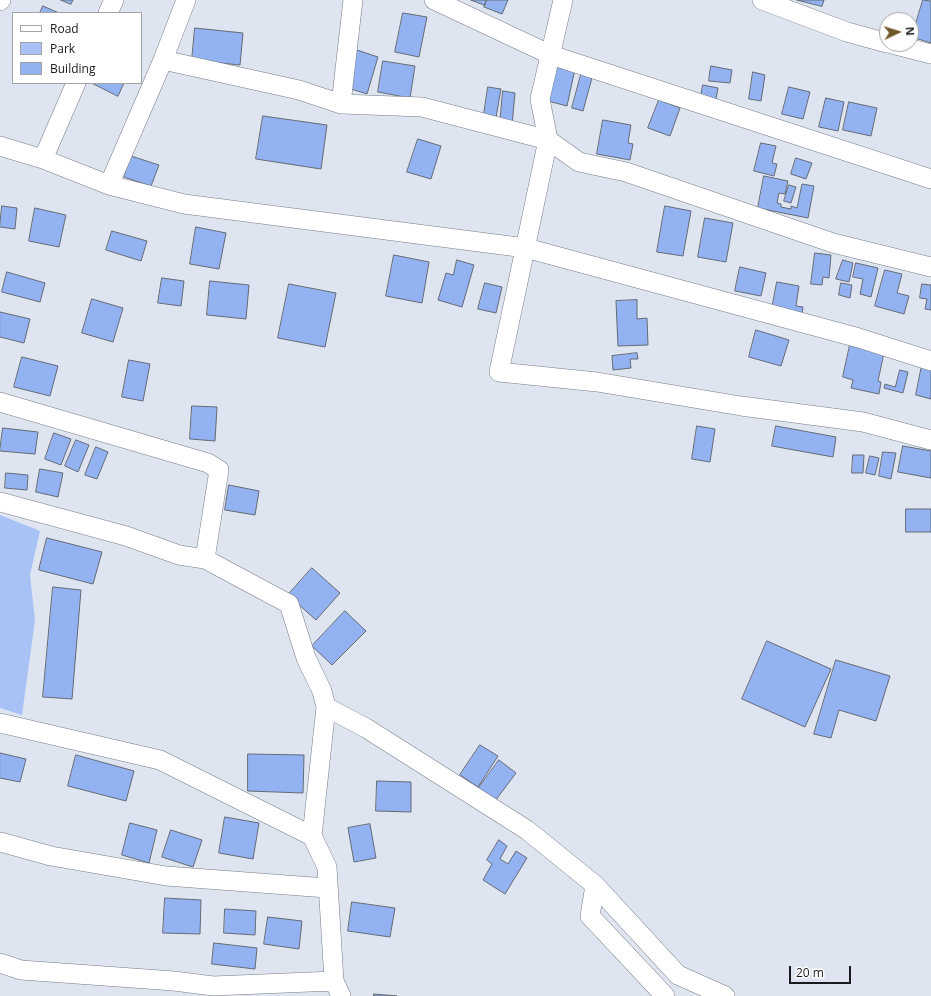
<!DOCTYPE html>
<style>
body{margin:0}
#map{position:relative;width:931px;height:996px;overflow:hidden;background:#dee5f1;font-family:"Open Sans",sans-serif}
canvas{display:block}
.legend{position:absolute;left:12px;top:12px;width:130px;height:72px;box-sizing:border-box;background:#fff;border:1px solid #a3a4a6;margin:0;padding:5px 7px;list-style:none;font-size:12px;color:#191b20}
.legend li{display:flex;align-items:center;gap:8px;height:20px}
.legend b{width:20px;border:1px solid #a3a4a6}
.north{position:absolute;left:879px;top:12px;width:40px;height:40px;box-sizing:border-box;background:#fff;border:1px solid #a3a4a6;border-radius:50%;rotate:86deg;font-size:11px;font-weight:700;line-height:16px;text-align:center;color:#191b20}
.north::after{content:'';display:block;margin:auto;width:14px;height:18px;background:#6e5727;clip-path:polygon(50% 0,100% 100%,50% 72%,0 100%)}
.scale{position:absolute;left:789px;top:966px;width:62px;height:18px;box-sizing:border-box;border:2px solid #191b20;border-top:0;padding-left:5px;font-size:12px;line-height:14px;white-space:nowrap;color:#191b20;-webkit-text-stroke:3px #fff;paint-order:stroke}
</style>
<div id="map">
<canvas width="931" height="996"></canvas>
<ul class="legend">
<li><b style="height:5px;background:#fff"></b>Road</li>
<li><b style="height:11px;background:#a8c2f6"></b>Park</li>
<li><b style="height:11px;background:#92b2f2"></b>Building</li>
</ul>
<div class="north">N</div>
<div class="scale">20 m</div>
</div>
<script>
const ctx = document.querySelector('canvas').getContext('2d');
ctx.lineJoin = 'round';
function paint(path, color) {
  ctx.fillStyle = color;
  ctx.fill(path, 'evenodd');
}
function strokePath(path, color, width, dash) {
  ctx.strokeStyle = color;
  ctx.lineWidth = width;
  ctx.lineCap = dash ? 'butt' : 'round';
  ctx.setLineDash(dash || []);
  ctx.stroke(path);
}
const green = new Path2D(`
 M0,515L40,531L30,575L35,620L22,715L0,708Z`);
const building = new Path2D(`
 M61,0H73L71,4Z
 M471,0H486L485,5Z
 M487,0H508L502,14L484,7Z
 M797,0H824L822,6Z
 M923,0L931,1V43L912,37Z
 M43,6L59,13H40Z
 M403,13L427,17L419,57L395,52Z
 M195,28L243,33L240,65L192,60Z
 M357,50L378,57L367,94L345,87Z
 M383,61L415,66L410,98L378,92Z
 M553,64L575,69L567,106L548,101Z
 M711,66L732,70L730,83L709,81Z
 M582,71L593,74L583,111L572,108Z
 M753,72L765,75L761,101L749,99Z
 M92,83H124L118,96Z
 M703,85L718,88L716,99L701,96Z
 M488,87L501,89L495,123L483,121Z
 M789,87L810,92L803,119L782,114Z
 M503,91L515,93L512,125L500,124Z
 M826,98L844,102L838,131L819,127Z
 M659,100L680,108L670,136L648,128Z
 M849,102L877,108L871,136L843,130Z
 M263,116L327,125L321,169L256,159Z
 M603,120L631,125L628,143L633,144L630,160L597,154Z
 M418,139L441,146L431,179L407,172Z
 M761,143L776,146L772,163L777,164L774,176L754,171Z
 M131,156L159,165L151,186L124,177Z
 M796,158L812,163L806,179L791,174Z
 M764,176L788,181L785,194L779,193L777,203L781,204V207L791,209V206L797,208L802,184L814,186L808,218L758,208Z
 M789,185L796,187L791,203L784,201Z
 M2,206L17,208L15,229L0,227Z
 M665,206L691,211L683,256L657,252Z
 M35,208L66,215L59,247L29,241Z
 M705,218L733,223L726,262L698,257Z
 M196,227L226,233L219,269L190,264Z
 M112,231L147,241L141,261L106,250Z
 M815,253L831,255L829,278L823,277L822,285L811,284Z
 M394,255L429,262L422,303L386,296Z
 M457,260L474,265L462,307L438,300L446,273L453,275Z
 M843,260L853,263L849,282L836,279Z
 M856,263L878,268L871,297L860,294L863,279L853,277Z
 M740,267L766,273L761,296L735,291Z
 M885,270L902,274L897,293L909,296L904,314L875,306Z
 M7,272L45,283L40,302L2,292Z
 M162,278L184,281L181,306L158,303Z
 M210,281L249,285L246,319L207,315Z
 M777,282L799,286L796,306L803,307L802,314L772,309Z
 M485,283L502,287L496,313L478,309Z
 M841,283L852,285L850,298L839,295Z
 M289,284L336,293L325,347L278,338Z
 M922,284L931,285V310L925,309L927,299L920,298Z
 M92,299L123,308L113,342L82,333Z
 M637,300V319L647,318L648,345L618,346L616,301Z
 M0,312L30,319L24,343L0,337Z
 M756,330L789,340L781,366L749,357Z
 M850,345L884,353L878,381L881,382L879,394L851,388L853,380L843,377Z
 M637,353L638,359H630L631,368L613,370L612,356Z
 M22,357L58,366L50,396L14,387Z
 M129,360L150,364L143,401L122,397Z
 M922,365L931,366V399L916,395Z
 M900,370L908,372L903,393L884,388L885,384L895,387Z
 M192,406L217,407L215,441L190,439Z
 M697,426L715,429L710,462L692,459Z
 M776,426L836,437L833,457L772,446Z
 M3,428L38,432L35,454L0,451Z
 M54,433L71,439L61,465L45,459Z
 M76,440L89,445L78,472L65,466Z
 M903,446L931,451V478L898,472Z
 M96,447L108,452L97,479L85,475Z
 M883,452L896,453L891,479L879,476Z
 M853,455H864L863,473H852Z
 M870,456L879,458L875,475L866,473Z
 M40,469L63,473L58,497L36,492Z
 M6,473L28,475L27,490L5,488Z
 M229,485L259,491L255,515L225,510Z
 M906,509H931V532H906Z
 M47,538L102,552L93,584L39,570Z
 M312,568L340,593L316,620L288,595Z
 M53,587L81,590L72,699L43,697Z
 M345,611L366,631L332,665L312,646Z
 M767,641L831,669L805,727L742,699Z
 M836,660L890,676L876,721L839,710L831,738L814,734Z
 M480,745L498,756L478,787L460,775Z
 M0,753L26,759L20,782L0,778Z
 M248,754L304,755L303,793L248,791Z
 M76,755L134,771L126,801L68,786Z
 M499,760L516,773L495,801L478,789Z
 M377,781L411,782V812L376,811Z
 M225,817L259,823L253,859L219,853Z
 M130,823L157,830L149,863L122,855Z
 M370,824L376,858L354,862L348,828Z
 M171,830L202,840L193,867L162,857Z
 M499,840L507,846L500,859L508,864L516,851L527,858L505,894L483,880L492,864L487,860Z
 M165,898L201,900L200,934L163,933Z
 M352,902L395,908L390,937L348,931Z
 M225,909L256,911L255,935L224,933Z
 M268,917L302,921L299,949L264,944Z
 M214,943L257,948L255,969L212,964Z
 M374,994L397,996H374Z`);
const minor = new Path2D(`
 M434,0L551,55L931,179
 M563,0L540,99L548,140L499,372L597,382L741,406L863,422L931,440
 M762,0L847,32L887,43
 M0,1L1,0
 M108,13L114,0
 M892,44L931,54
 M163,60L299,90L341,104L422,107L548,140L579,162L626,172L833,243L931,267
 M341,104L353,0
 M0,146L43,159L109,185L184,204L526,248L859,338L931,361
 M43,159L76,83
 M109,185L163,60L186,0
 M0,402L208,463L219,470L205,559
 M0,502L126,536L179,555L205,559L289,604L306,658L322,691L326,707L366,728L527,830L595,885L678,975L725,996
 M326,707L312,836L327,867L334,981L341,996
 M0,723L160,760L312,836
 M0,842L51,856L166,876L327,888
 M595,885L590,916L665,996
 M0,963L21,970L174,981L213,986L334,981`);
paint(green, '#a8c2f6');
paint(building, '#92b2f2');
strokePath(building, '#656a75', 1);
strokePath(minor, '#767c87', 20);
strokePath(minor, '#fff', 19);
</script>
